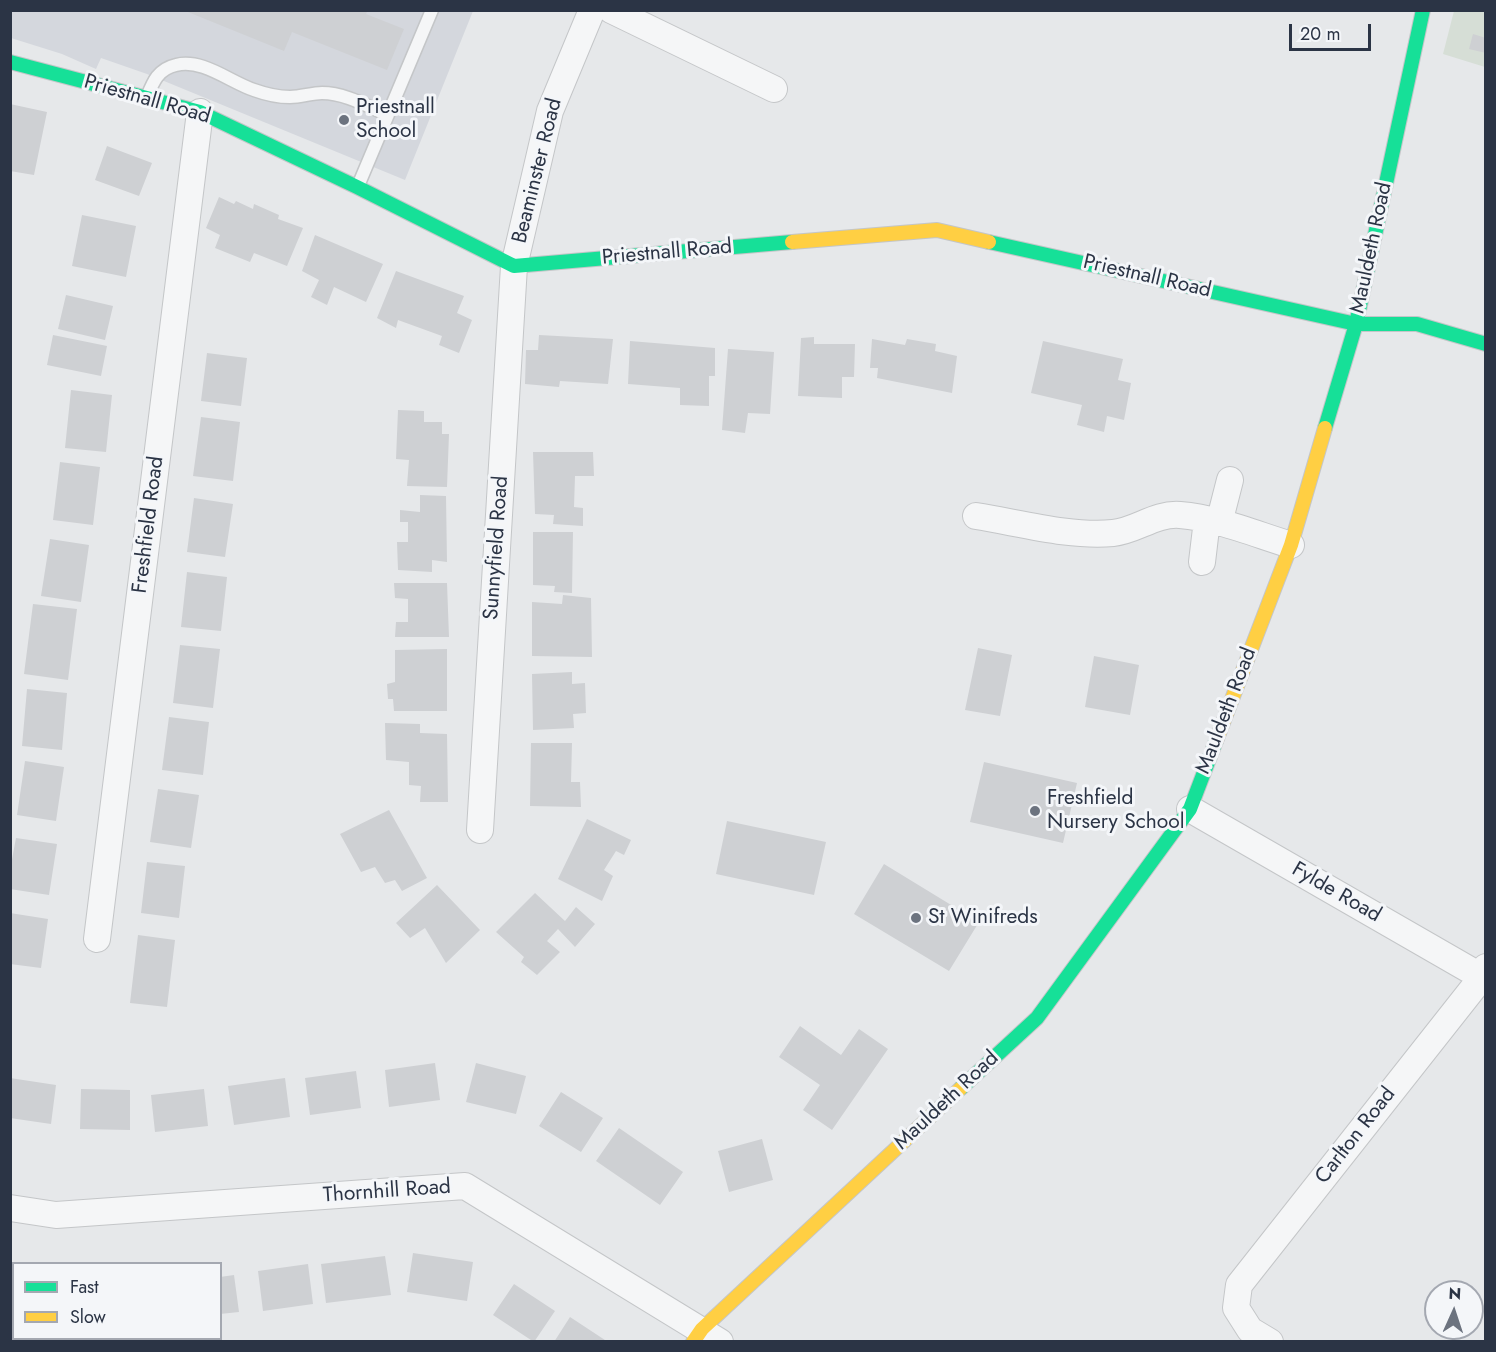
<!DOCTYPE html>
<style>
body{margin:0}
#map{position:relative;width:1496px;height:1352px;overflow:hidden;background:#e6e8ea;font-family:Jost,sans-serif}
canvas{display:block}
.frame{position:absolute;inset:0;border:12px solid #2b3445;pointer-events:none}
.legend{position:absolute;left:12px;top:1262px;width:210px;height:78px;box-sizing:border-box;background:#f4f6f9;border:2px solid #a4a8b1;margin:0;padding:8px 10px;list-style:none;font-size:18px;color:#2b3445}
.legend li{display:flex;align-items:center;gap:12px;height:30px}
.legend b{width:30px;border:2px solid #a4a8b1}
.north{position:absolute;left:1424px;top:1280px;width:60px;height:60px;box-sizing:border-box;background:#f4f6f9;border:2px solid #a4a8b1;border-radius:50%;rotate:3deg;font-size:16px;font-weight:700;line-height:24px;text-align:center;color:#2b3445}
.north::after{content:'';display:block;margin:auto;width:21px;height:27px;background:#6c737f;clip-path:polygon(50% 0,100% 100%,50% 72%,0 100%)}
.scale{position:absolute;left:1289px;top:24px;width:82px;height:27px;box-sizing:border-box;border:3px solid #2b3445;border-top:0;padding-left:8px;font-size:18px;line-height:21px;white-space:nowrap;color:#2b3445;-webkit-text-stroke:4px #f4f6f9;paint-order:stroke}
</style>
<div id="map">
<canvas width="1496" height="1352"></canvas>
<div class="frame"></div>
<ul class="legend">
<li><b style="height:8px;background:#16e098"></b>Fast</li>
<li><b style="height:8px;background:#ffcf43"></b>Slow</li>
</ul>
<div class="north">N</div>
<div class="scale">20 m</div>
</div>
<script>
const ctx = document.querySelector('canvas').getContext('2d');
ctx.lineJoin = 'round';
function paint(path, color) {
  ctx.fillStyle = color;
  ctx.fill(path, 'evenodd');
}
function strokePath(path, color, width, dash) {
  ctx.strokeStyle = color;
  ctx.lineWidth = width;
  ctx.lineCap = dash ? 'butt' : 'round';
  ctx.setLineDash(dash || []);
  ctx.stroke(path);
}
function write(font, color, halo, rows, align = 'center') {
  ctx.font = font + ' Jost,sans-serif';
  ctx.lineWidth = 6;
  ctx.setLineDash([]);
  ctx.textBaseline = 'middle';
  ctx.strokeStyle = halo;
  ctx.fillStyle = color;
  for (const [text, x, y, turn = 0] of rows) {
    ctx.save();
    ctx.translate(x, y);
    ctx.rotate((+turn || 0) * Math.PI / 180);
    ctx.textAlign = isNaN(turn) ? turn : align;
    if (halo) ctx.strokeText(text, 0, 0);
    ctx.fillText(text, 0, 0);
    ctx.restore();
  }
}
const built = new Path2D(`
 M10,11H473L405,180L147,74L101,58L96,69L62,54L11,38Z`);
const green = new Path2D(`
 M1454,11H1485V67L1443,54Z`);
const building = new Path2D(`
 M183,10H368L366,14L404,29L387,70L292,32L284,51Z
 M1473,34L1486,38V53L1469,49Z
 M10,104L47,112L34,175L10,171Z
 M107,146L152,163L139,196L95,180Z
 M219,197L234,204L236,201L253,209L254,204L279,215L278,219L303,228L287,266L254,253L250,262L215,248L220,235L206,228Z
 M82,215L136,226L126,277L72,266Z
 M315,235L383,264L366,302L334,287L327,305L311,297L319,280L302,271Z
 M396,271L464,296L457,313L472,320L459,353L439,345L442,336L398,320L396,328L377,318Z
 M66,295L113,306L105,340L58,329Z
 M53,335L107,346L101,376L47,365Z
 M539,335L613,339L608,384L560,381L559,387L525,384L526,350H538Z
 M814,337V344H855L854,377H842V398L798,396L801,338Z
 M872,339L905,345L907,339L936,344L935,351L957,356L952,393L877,378L878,368H870Z
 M630,341L715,348V376H709V406L680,405V388L628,384Z
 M1043,341L1123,359L1118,380L1131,383L1124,420L1107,416L1104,432L1077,425L1082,405L1031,393Z
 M728,349L774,352L770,414L748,413L745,433L722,430Z
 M207,353L247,358L241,406L201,401Z
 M71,390L112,395L106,452L65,448Z
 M398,410L424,411V422H442V434H449L447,487L407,486L409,460L396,459Z
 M201,417L240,422L233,481L193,476Z
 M533,452H593L594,476H575L574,507L583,508V526L553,524L554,515L535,514Z
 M60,462L100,467L93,525L53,520Z
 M420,495L446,496L447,562L432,560V572L398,570L397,542H408V522H400V510L420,512Z
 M194,498L233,504L225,557L187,552Z
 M533,532H573L572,593L554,592L555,586L533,585Z
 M50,539L89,545L81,602L41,596Z
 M187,572L227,577L221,631L181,627Z
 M394,583H447L449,637H395L396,622H408V599L395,598Z
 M563,595L591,598L592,657L532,656V602L562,604Z
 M33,604L77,609L68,680L24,674Z
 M180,645L220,649L213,708L173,703Z
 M978,648L1012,655L1000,716L965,710Z
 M447,649V711H394L393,699H388L387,684L395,682V650Z
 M1094,656L1139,665L1130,715L1085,707Z
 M572,672V684L585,683L586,713L573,714L574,728L533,730L532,674Z
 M27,689L67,693L62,750L22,746Z
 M169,717L209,722L203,775L162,770Z
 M385,723L420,724V733L447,734L448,802H420L421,786L409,785V762L386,760Z
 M531,743H572L571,782H580L581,807L530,806Z
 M25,761L64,767L56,821L17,815Z
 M984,762L1077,783L1063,843L970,822Z
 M158,789L199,795L191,848L150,842Z
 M389,810L427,878L402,891L395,880L385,883L375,867L361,872L340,834Z
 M587,819L631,840L624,855L616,851L604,870L613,876L602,901L558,879Z
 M727,821L826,842L814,895L716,874Z
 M16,838L57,844L49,895L10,889V870Z
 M147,862L185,866L179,918L141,913Z
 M884,864L979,922L949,971L854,914Z
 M437,885L480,930L446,963L425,928L410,938L396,923Z
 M535,893L565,921L576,907L595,924L575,947L558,929L547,941L560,952L537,975L521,962L524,957L496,932Z
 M10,913L48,919L41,968L10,964Z
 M138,935L175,940L167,1007L130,1003Z
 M800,1026L841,1055L859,1029L888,1049L832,1130L803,1110L820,1085L779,1057Z
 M435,1063L440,1100L389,1107L385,1070Z
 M476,1063L526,1076L516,1114L466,1102Z
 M356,1071L361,1108L310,1115L305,1078Z
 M10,1078L56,1085L51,1124L10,1118Z
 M285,1078L290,1117L234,1125L228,1086Z
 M81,1089L130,1090V1130L80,1129Z
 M204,1089L208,1126L155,1132L151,1095Z
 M561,1092L603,1118L581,1152L539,1126Z
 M619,1128L683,1172L660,1205L596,1161Z
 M762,1139L773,1180L729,1192L718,1151Z
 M413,1253L473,1262L467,1301L407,1292Z
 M385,1256L391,1295L326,1303L321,1264Z
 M308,1264L313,1304L263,1311L258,1271Z
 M234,1275L239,1312L220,1314V1277Z
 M514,1284L555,1311L534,1342L493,1315Z
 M570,1317L608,1342H554Z`);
const lane = new Path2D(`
 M147,97C153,82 158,69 176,65C202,58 230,82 254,90C265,94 278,97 290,97C301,97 312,93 322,93C345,93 367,106 388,115
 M358,186L432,10`);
const street = new Path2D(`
 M611,10L774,89
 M976,516C1020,523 1070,537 1113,533C1136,531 1155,513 1180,515C1217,518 1255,534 1291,545
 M1219,523L1230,480
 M1202,562L1207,520
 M1190,809L1482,977
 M480,830L514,266L550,111L592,10
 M97,939L200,112
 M10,1208L56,1215L465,1186L720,1342
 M1270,1342L1250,1330L1236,1308L1239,1285L1482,977L1486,967`);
const fast = new Path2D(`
 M10,62L200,112L357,187L514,266L792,242
 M989,242L1356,324H1417L1486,344
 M1325,428L1356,324L1423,10
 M961,1088L1037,1018L1190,809L1216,741`);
const slow = new Path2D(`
 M792,242L937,230L989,242
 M1216,741L1291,545L1325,428
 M693,1342L702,1329L961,1088`);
const markers = [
 [344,120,6,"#6c737f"],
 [1035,811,6,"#6c737f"],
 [916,918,6,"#6c737f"]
];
const streetNames = [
 ["Priestnall Road",147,100,16],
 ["Beaminster Road",538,171,-76],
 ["Mauldeth Road",1372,248,-78],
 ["Priestnall Road",667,253,-5],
 ["Priestnall Road",1147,277,13],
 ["Freshfield Road",149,525,-83],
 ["Sunnyfield Road",497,548,-86],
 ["Mauldeth Road",1227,711,-69],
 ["Fylde Road",1336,893,30],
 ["Mauldeth Road",947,1101,-43],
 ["Carlton Road",1356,1136,-52],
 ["Thornhill Road",387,1192,-4]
];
const poiNames = [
 ["Priestnall",356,108],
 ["School",356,132],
 ["Freshfield",1047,799],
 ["Nursery School",1047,823],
 ["St Winifreds",928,918]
];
paint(built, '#d4d7dd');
paint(green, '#d6ded6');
paint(building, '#ced0d3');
strokePath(lane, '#c4c6c8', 15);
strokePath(street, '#c4c6c8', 28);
strokePath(fast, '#c4c6c8', 16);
strokePath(slow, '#c4c6c8', 16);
strokePath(lane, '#f5f6f7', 12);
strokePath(street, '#f5f6f7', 26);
strokePath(fast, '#16e098', 14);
strokePath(slow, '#ffcf43', 14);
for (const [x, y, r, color] of markers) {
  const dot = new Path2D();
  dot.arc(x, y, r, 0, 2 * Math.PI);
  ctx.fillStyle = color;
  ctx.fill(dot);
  strokePath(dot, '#f4f6f9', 2);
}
write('21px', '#2b3445', '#f4f6f9', streetNames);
write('21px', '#2b3445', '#f4f6f9', poiNames, 'left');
</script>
